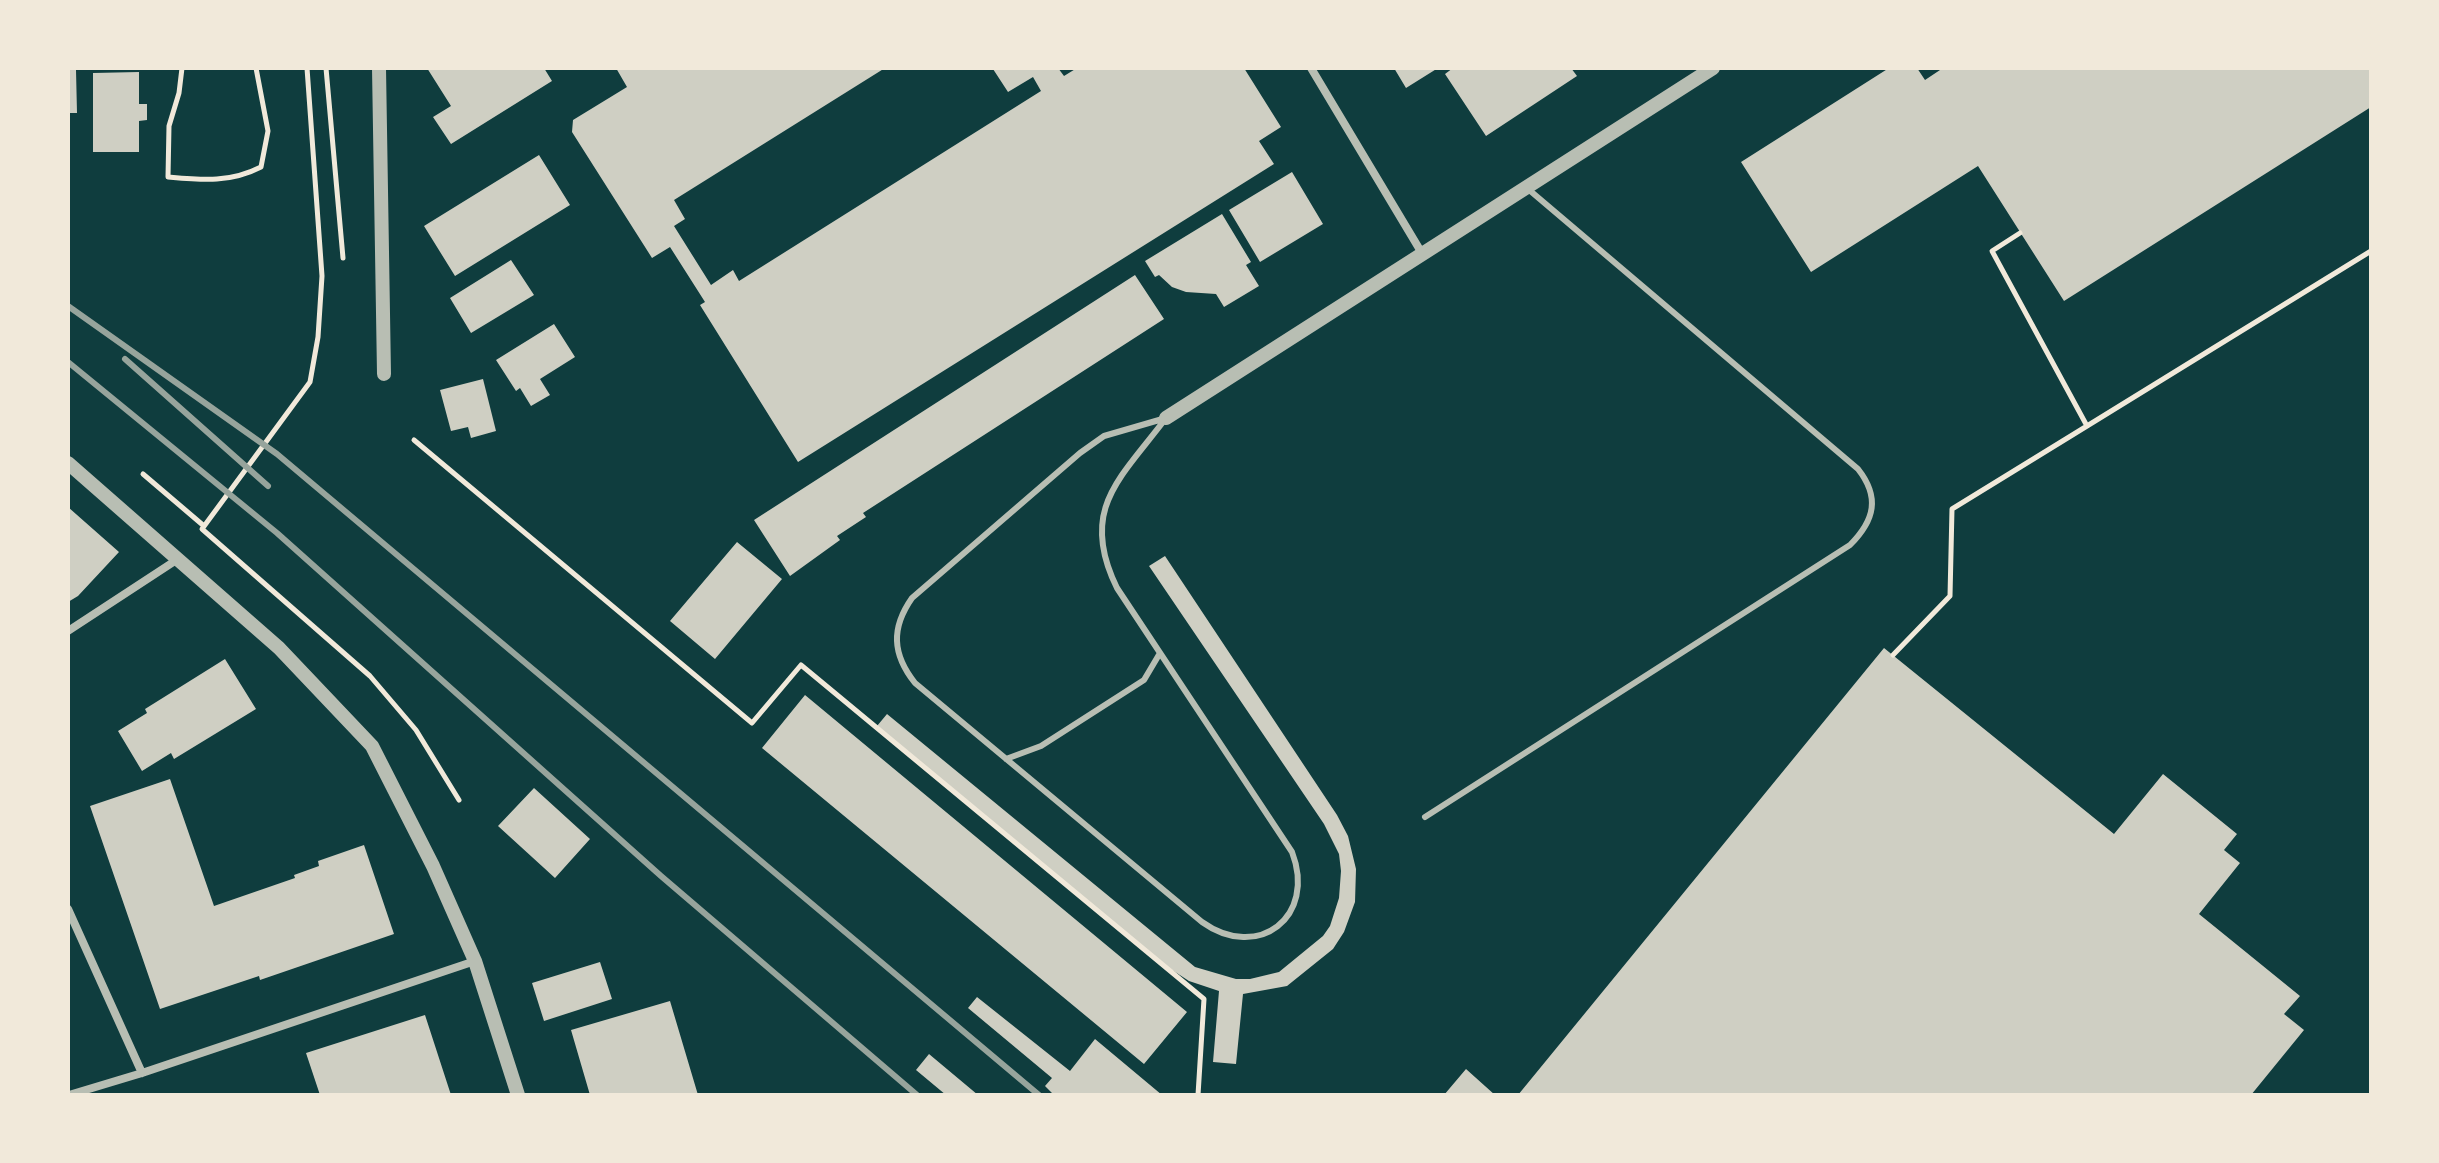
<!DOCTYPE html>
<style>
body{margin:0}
#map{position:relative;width:2439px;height:1163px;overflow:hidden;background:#0f3d3e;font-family:Manrope,sans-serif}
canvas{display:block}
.frame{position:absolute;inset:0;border:70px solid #f1e9da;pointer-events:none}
</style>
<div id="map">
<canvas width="2439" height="1163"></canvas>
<div class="frame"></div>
</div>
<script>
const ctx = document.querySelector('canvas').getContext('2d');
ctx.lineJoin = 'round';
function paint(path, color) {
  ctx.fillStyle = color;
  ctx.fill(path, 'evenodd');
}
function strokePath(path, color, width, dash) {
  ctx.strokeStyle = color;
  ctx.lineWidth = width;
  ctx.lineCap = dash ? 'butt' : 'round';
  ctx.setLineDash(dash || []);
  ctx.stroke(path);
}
const building = new Path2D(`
 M427,68H544L552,81L451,144L433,117L451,106Z
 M616,68H885L674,200L685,219L674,226L711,285L733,270L739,281L1041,91L1033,77L1008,92L993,69L995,68H1058L1064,76L1077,68H1244L1281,127L1259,141L1274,164L798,462L700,305L705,302L670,247L652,258L572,132L573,120L627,87Z
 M1394,68H1438L1406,88Z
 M1453,68H1571L1577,76L1486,136L1445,74Z
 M1889,68H1917L1925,80L1943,68H2371V107L2064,301L1978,166L1811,272L1741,162Z
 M68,70H76L77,113H68Z
 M139,72V104H147V120L139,121V152H93V73Z
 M539,155L570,205L455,276L424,226Z
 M1292,172L1323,224L1260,262L1229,210Z
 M1222,214L1251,262L1246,265L1259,286L1224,307L1216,294L1186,292L1172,287L1159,275L1155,277L1145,261Z
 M511,260L534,295L471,333L450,298Z
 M1135,275L1164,319L863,513L866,517L837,536L840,540L790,576L754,520Z
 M554,324L575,357L540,379L550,395L531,406L520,388L516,391L496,360Z
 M483,379L496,431L471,438L468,427L451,431L440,390Z
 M68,507L119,552L78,596L68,602Z
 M737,542L782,579L715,659L670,621Z
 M1165,556L1337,815L1348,836L1356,869L1355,902L1344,932L1333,949L1287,986L1243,994L1236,1064L1213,1062L1219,991L1189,981L1169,968L877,726L887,714L1195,967L1236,979H1250L1279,972L1323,936L1330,926L1339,898L1341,871L1339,854L1324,824L1149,566Z
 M1884,648L2114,834L2163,774L2237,834L2224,850L2240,863L2199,914L2300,996L2284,1014L2304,1030L2251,1095H1518Z
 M225,659L256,709L174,759L171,753L142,771L118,731L147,713L145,709Z
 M805,695L1187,1012L1144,1064L762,748Z
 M170,779L214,906L295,878L294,875L319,866L318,861L364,845L394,934L260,980L259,976L160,1009L90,806Z
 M534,788L590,839L555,878L498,826Z
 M600,962L612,999L544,1021L532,983Z
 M977,997L1070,1071L1095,1039L1162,1095H1049L1052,1093L1045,1086L1052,1078L968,1008Z
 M670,1001L698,1095H590L571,1030Z
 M425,1015L451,1095H320L306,1053Z
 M929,1054L978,1095H946L916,1070Z
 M1466,1069L1495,1095H1444Z`);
const path = new Path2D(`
 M182,68L179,93L169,126L168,177C202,180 230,183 261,167L268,131L256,68
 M307,68L322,276L318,337L310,382L202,529L370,676L416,730L459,800
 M326,68L343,258
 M2087,426L2371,251
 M414,440L752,723L801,665L1204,999L1198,1095
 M143,474L204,526
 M1893,655L1950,596L1952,509L2087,426L1992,251L2020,233`);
const service = new Path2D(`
 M1166,418C1121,478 1078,509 1117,588L1292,852C1317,917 1258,962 1202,922L915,683C892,654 891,628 912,598L1080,453L1104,436Z
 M1006,759L1041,746L1144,680L1160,653
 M1425,817L1850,545C1875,520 1880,497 1858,469L1528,189`);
const minor = new Path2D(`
 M1311,68L1423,255
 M68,631L178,559
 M68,909L142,1073
 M69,1095L142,1073L475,961`);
const tertiary = new Path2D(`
 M379,68L384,374
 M1166,418L1713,68
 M68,463L279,648L372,746L433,866L475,961L518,1095`);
const rail = new Path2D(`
 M68,306L277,454L1039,1095
 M125,359L268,486
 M68,362L277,533L661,876L917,1095`);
paint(building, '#cfcfc3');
strokePath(path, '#f1e9da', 5);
strokePath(service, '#b8beb3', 6);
strokePath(minor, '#b8beb3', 8);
strokePath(tertiary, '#b8beb3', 14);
strokePath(rail, '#97a49c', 6);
</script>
